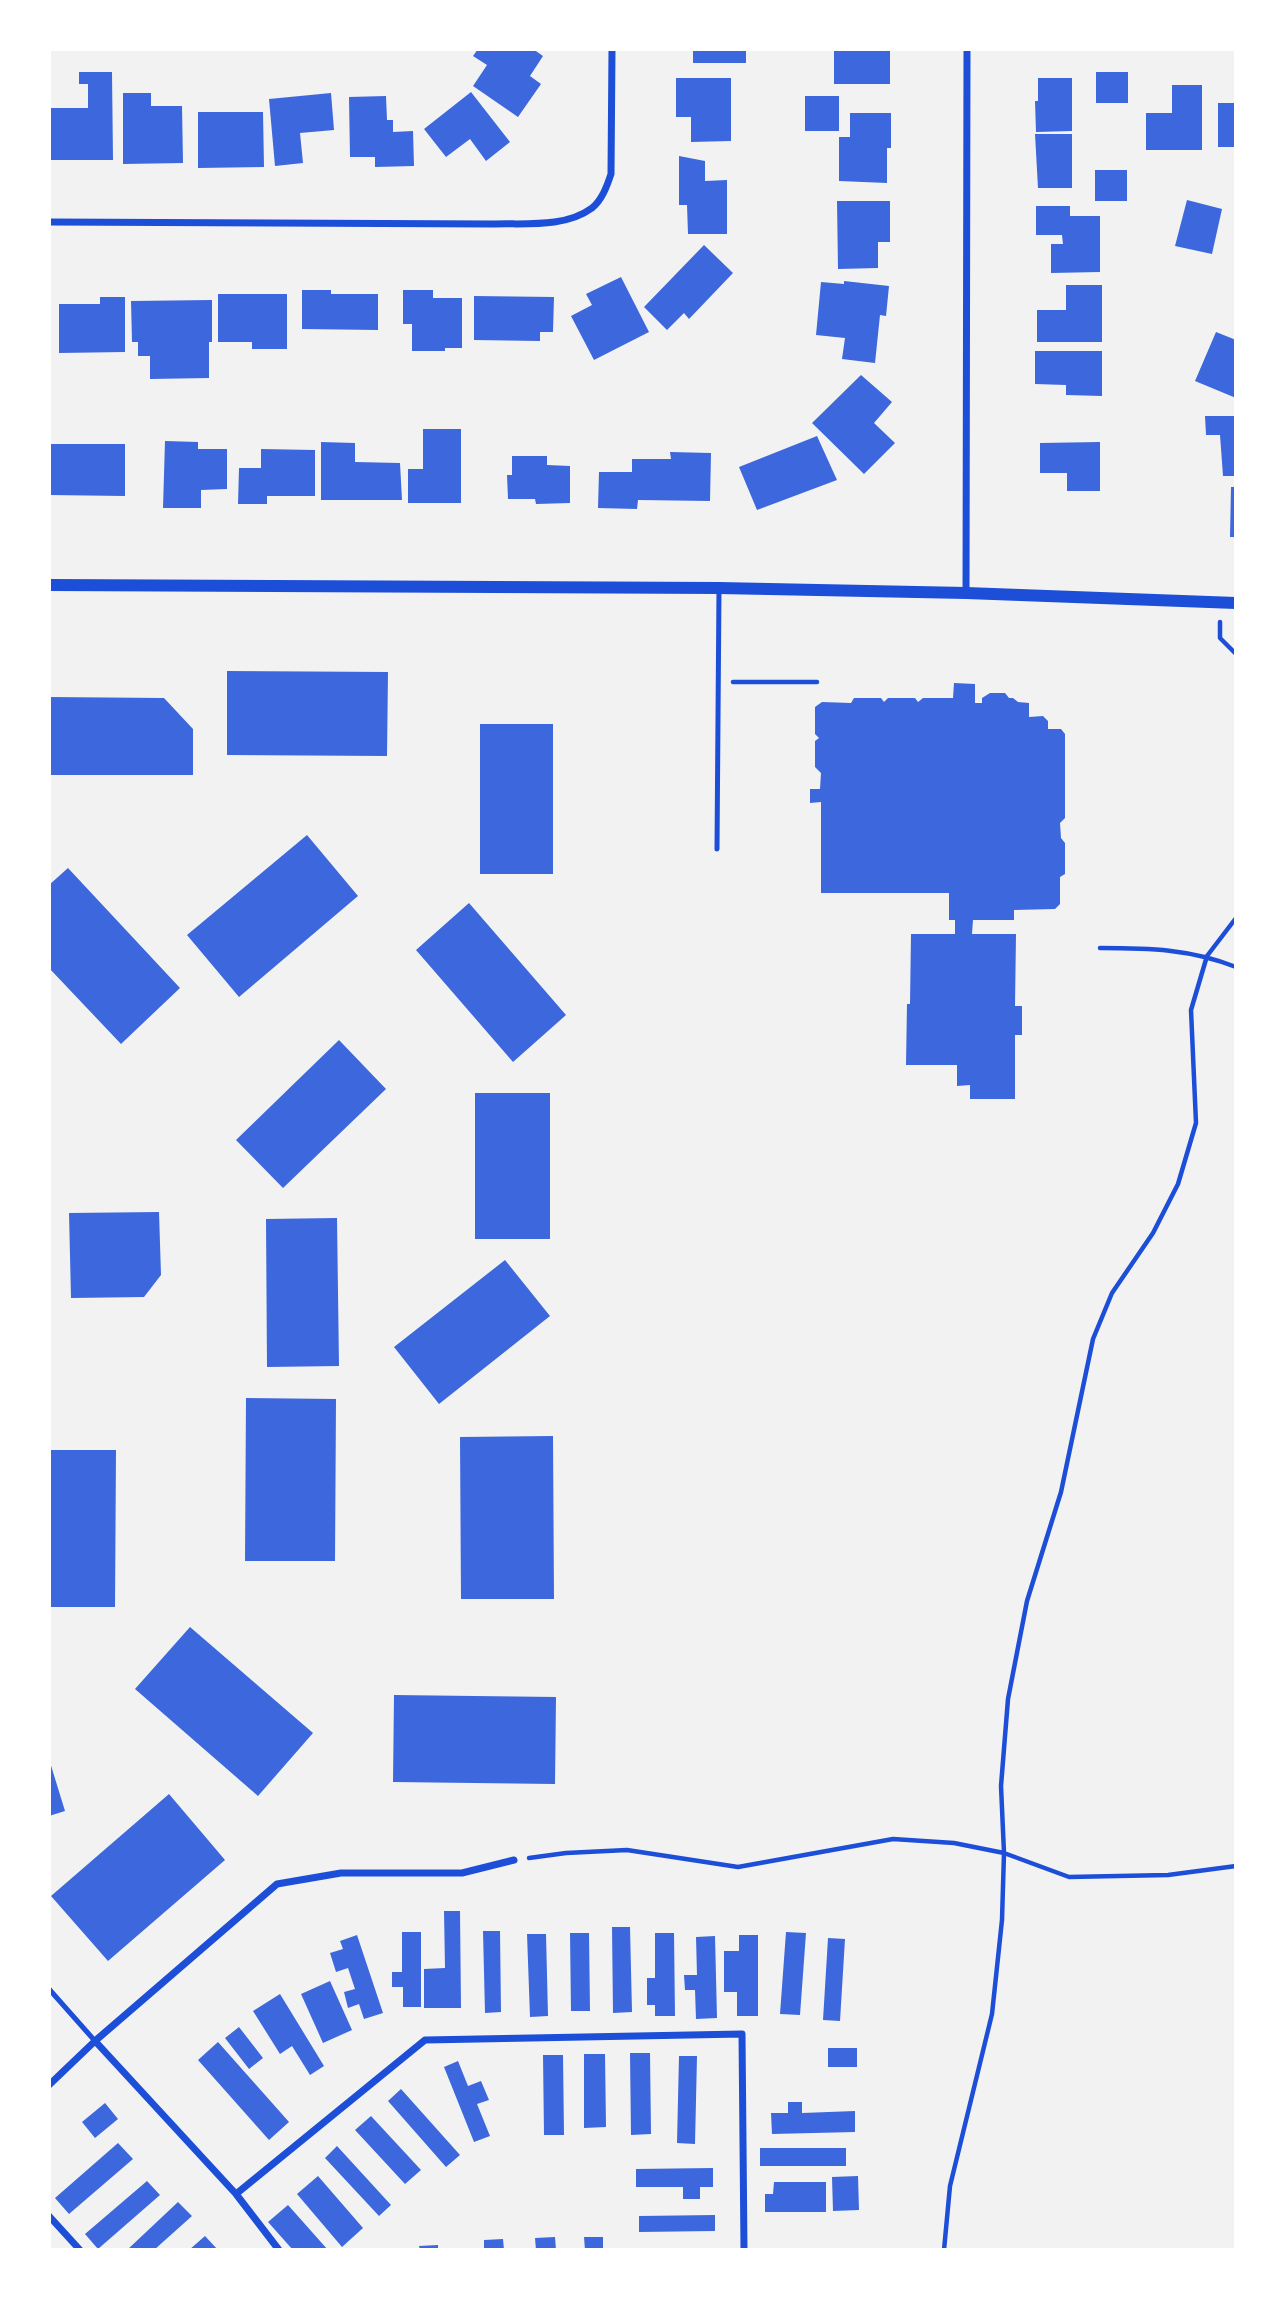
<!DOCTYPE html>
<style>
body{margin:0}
#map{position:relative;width:1285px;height:2299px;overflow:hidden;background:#f2f2f2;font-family:"DejaVu Sans",sans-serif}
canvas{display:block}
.frame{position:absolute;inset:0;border:51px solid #fff;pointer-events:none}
</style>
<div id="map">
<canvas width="1285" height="2299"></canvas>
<div class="frame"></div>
</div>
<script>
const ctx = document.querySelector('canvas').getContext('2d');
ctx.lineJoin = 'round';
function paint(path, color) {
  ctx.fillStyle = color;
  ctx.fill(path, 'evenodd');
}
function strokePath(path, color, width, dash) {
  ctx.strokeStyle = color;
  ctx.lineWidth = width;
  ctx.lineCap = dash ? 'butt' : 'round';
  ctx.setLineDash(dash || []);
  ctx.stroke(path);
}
const building = new Path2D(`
 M478,49H533L543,56L530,76L541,84L518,117L473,86L487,65L473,56Z
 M693,49H746V63H693Z
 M834,49L890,50V84H834Z
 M79,72H112L113,160H49V108H88V84H79Z
 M1096,72H1128V103H1096Z
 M676,78H731V141L691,142V117H676Z
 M1038,78H1072V131L1036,132L1035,101H1038Z
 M1172,85H1202V150H1146V113H1172Z
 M471,92L510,142L486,161L470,139L446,157L424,129Z
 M123,93H151V106H182L183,163L123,164Z
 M331,93L334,130L300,133L303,163L275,166L269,99Z
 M386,96L387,120H393V132L413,131L414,166L375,167V157H350L349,97Z
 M805,96H839V131H805Z
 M1218,103H1236V147H1218Z
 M198,112H263L264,167L198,168Z
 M850,113H891V148H887V183L839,181V137H850Z
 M1035,134H1072V188H1038Z
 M679,156L705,161V181L727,180V234H688L687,205H679Z
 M1095,170H1127V201H1095Z
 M1187,200L1222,209L1212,254L1175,246Z
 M837,201H890V242H878V268L838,269Z
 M1036,206H1070V216H1100V272L1051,273V244H1063L1062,235H1036Z
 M704,245L733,273L689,319L684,313L667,330L644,307Z
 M621,277L649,332L594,360L571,316L592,305L586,294Z
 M844,281L889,286L886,316L880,315L875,363L842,359L845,338L816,335L821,282L844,284Z
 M1066,285H1102V342H1037V310H1066Z
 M302,290H331V294H378V330L302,329Z
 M403,290H433V298H462V348H445V351H412V324H403Z
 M218,294H287V349H252V342H218Z
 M474,296L554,297L553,332H540V341L474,340Z
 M100,297H125V352L59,353V304H100Z
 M212,300V342H209V378L150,379V356H138V342H132L131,301Z
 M1216,332L1236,340V398L1195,381Z
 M1035,351H1102V396L1066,395V385L1035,384Z
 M861,375L892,402L874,423L895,443L864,474L812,423Z
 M1205,416H1236V476H1223L1220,435H1206Z
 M423,429H461V503H408V469H423Z
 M817,436L837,480L757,510L739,467Z
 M165,441L198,442V449H227V489L201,490V508H163Z
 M321,442L355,443V462L400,463L402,500H321Z
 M1100,442V491H1067V473H1040V443Z
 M49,444H125V496L49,495Z
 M261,449L315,450V496H267V504H238L239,468H261Z
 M670,452L711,453L710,501L638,500L637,509L598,508L599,472H632V459H671Z
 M512,456H547V465L570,466V503L536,504L535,499H508L507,475H512Z
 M1231,487H1236V537H1230Z
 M227,671L388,672L387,756L227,755Z
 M954,683L975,684V703H982V698L990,693H1005L1009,698H1013L1018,702L1029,703V717L1043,716L1048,721V729H1061L1065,734V818L1060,823L1061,838L1065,843V874L1060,877V904L1055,909L1014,910V920H973L972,934H1016L1015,1006H1022V1035H1015V1099H970V1085L957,1086V1065H906L907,1004H910L911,934H955V920H949V893H821V802L810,803V789H820L821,773L815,767V741L819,738L815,734V707L822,702L851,703L854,698H881L884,702L888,698H915L918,702L923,698H953Z
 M49,697L164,698L193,729V775H49Z
 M480,724H553V874H480Z
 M307,835L358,896L239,997L187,935Z
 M68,868L180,988L121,1044L49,968V885Z
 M469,903L566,1015L513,1062L416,950Z
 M339,1040L386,1089L283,1188L236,1140Z
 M475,1093H550V1239H475Z
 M159,1212L161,1275L144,1297L71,1298L69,1213Z
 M337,1218L339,1366L267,1367L266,1219Z
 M505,1260L550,1316L439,1404L394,1347Z
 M246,1398L336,1399L335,1561H245Z
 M553,1436L554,1599H461L460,1437Z
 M49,1450H116L115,1607H49Z
 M190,1627L313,1733L258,1796L135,1689Z
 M394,1695L556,1697L555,1784L393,1782Z
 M49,1759L65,1811L49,1816Z
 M169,1794L225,1860L108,1961L51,1896Z
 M444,1911H460L461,2008H424V1969L445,1968Z
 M612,1927H630L632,2012L613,2013Z
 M483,1931H500L501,2012L485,2013Z
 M402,1932H421V2007H403V1987H392V1972H402Z
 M786,1932L806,1933L800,2015L780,2014Z
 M570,1933H589L590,2011H571Z
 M655,1933H674L675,2016H655V2005H647V1978H655Z
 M527,1934H546L548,2016L530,2017Z
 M357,1935L383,2013L364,2019L359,2004L348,2008L344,1992L355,1989L348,1968L336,1972L330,1953L343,1949L340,1941Z
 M739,1935H758V2016H737V1992H724V1951H739Z
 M715,1936L717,2018L696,2019L695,1990H685L684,1975H697L696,1937Z
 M828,1938L845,1939L840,2021L823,2020Z
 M330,1981L352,2030L323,2043L301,1994Z
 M280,1994L324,2066L310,2075L292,2046L280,2054L253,2011Z
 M239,2027L263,2058L249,2069L225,2038Z
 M218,2042L289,2122L269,2140L198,2060Z
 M828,2048H857V2067H828Z
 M630,2053H650L651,2134L631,2135Z
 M584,2054H605L606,2127L584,2128Z
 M543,2055H563L564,2135H544Z
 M679,2056H697L695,2144L677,2143Z
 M458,2061L468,2086L481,2081L489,2100L477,2104L490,2136L474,2142L444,2067Z
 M401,2089L460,2155L446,2167L388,2101Z
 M788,2102H802V2113L855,2111V2132L772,2134L771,2113H788Z
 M105,2103L118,2119L95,2138L82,2122Z
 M371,2116L421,2170L405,2184L355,2130Z
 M118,2143L133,2159L69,2214L55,2198Z
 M337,2146L391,2205L379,2216L325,2158Z
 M760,2148H846V2166H760Z
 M713,2168V2187H700V2199H683V2187H636V2169Z
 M318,2176L363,2228L342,2247L297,2194Z
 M858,2176L859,2210L833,2211L832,2177Z
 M147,2181L160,2195L98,2249L85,2234Z
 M774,2182H826V2212H765V2194H773Z
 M178,2202L192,2216L154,2250H127Z
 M288,2205L328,2250H293L268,2222Z
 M715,2215V2231L639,2232V2216Z
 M205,2236L218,2250H189Z
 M555,2237L556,2250H536L535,2238Z
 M584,2237H603V2250H585Z
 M503,2239L504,2250H484V2240Z
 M438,2245V2250H420L419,2246Z`);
const path = new Path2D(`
 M1220,622V638L1236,654
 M733,682H817
 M1236,918L1207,956L1191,1010L1196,1123L1178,1184L1153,1233L1112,1293L1093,1339L1061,1492L1027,1601L1008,1699L1001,1786L1004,1853L1069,1877L1168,1875L1236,1866
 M1100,948C1149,948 1190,949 1236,967
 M529,1858L566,1853L627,1850L738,1867L893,1839L954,1843L1004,1853L1002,1920L992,2014L950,2186L944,2250`);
const service = new Path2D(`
 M717,849L719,588
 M49,1989L95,2041`);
const minor = new Path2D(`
 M49,222L494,224C525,223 565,228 592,208C602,200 607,186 611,174L612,49
 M966,593L967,49
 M95,2041L236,2194L279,2250
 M49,2085L95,2041L277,1884L341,1873H462L514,1860
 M236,2194L425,2040L742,2034L744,2250
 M49,2216L80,2250`);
const tertiary = new Path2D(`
 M49,585L719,588L966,593L1236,603`);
paint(building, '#3d67dc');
strokePath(path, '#1d4ed8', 4.5);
strokePath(service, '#1d4ed8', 5);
strokePath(minor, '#1d4ed8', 7);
strokePath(tertiary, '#1d4ed8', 12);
</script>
